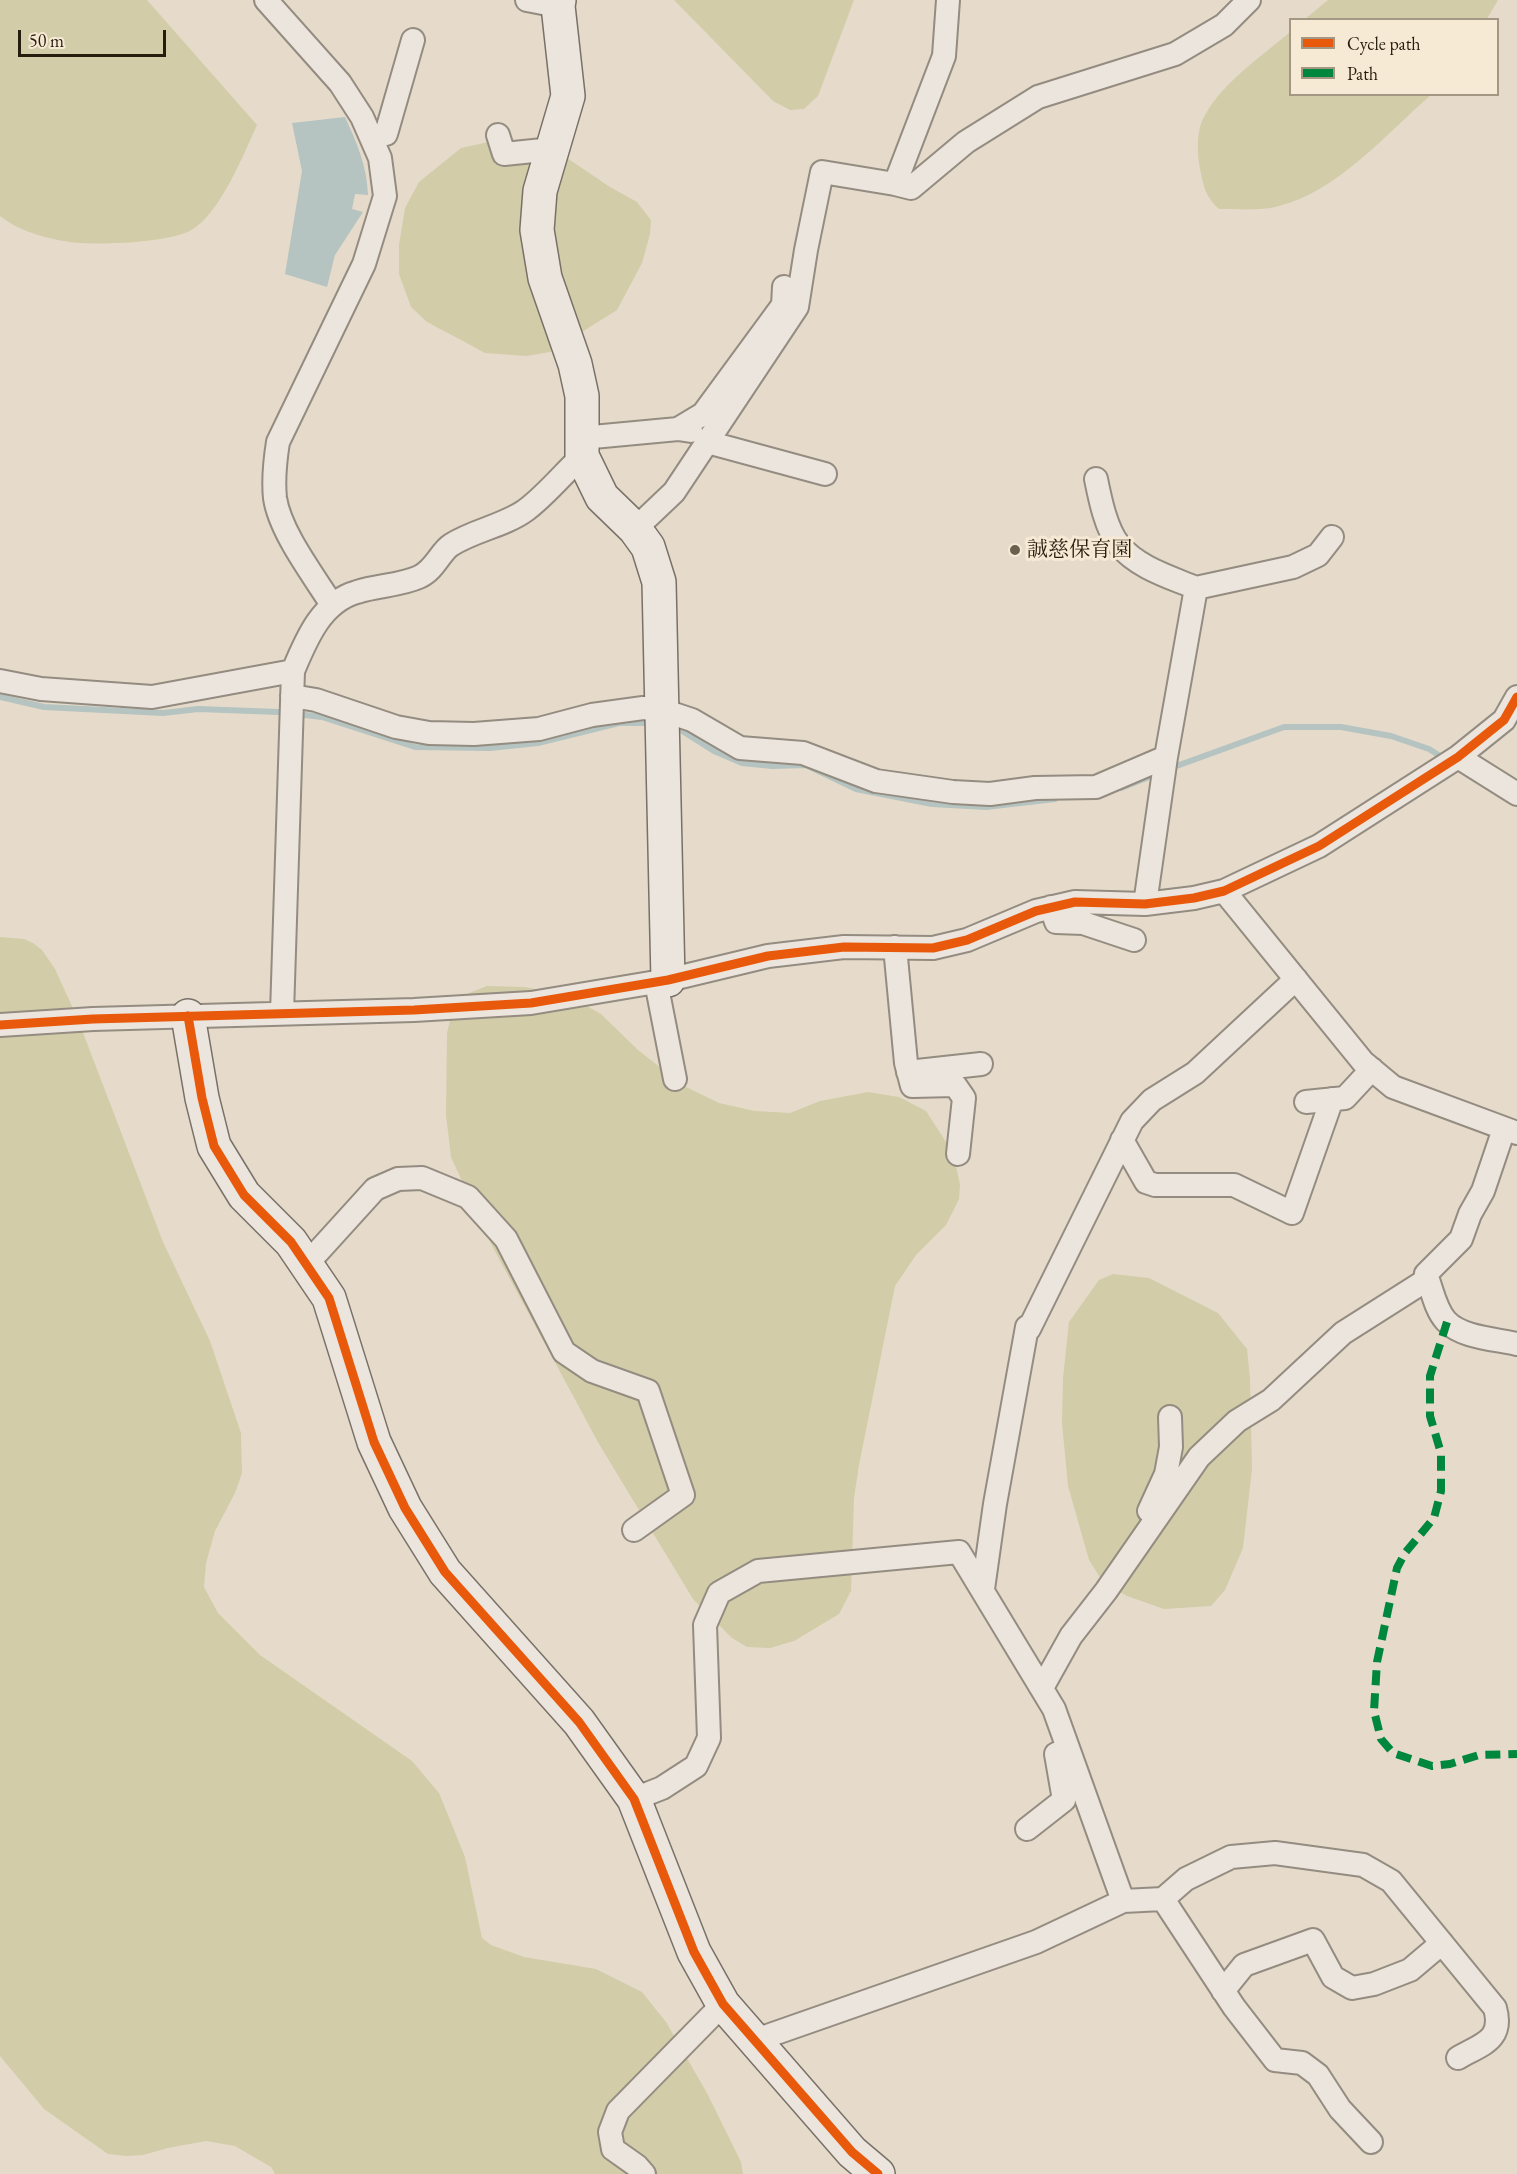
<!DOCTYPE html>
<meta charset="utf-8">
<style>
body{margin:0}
#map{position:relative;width:1517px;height:2174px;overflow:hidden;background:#e6dbca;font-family:"EB Garamond",serif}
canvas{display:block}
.legend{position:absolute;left:1289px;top:18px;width:210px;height:78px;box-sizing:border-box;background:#f7ead5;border:2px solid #a49885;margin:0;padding:8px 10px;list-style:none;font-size:18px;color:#271d0e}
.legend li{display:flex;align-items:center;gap:12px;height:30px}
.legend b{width:30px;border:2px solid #a49885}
.scale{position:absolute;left:18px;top:30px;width:148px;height:27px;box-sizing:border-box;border:3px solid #271d0e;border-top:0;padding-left:8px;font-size:18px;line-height:21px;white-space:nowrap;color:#271d0e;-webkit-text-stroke:4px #f7ead5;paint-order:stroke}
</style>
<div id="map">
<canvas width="1517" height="2174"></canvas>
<ul class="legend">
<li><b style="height:8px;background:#e8590c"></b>Cycle path</li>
<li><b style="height:8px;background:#00873e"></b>Path</li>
</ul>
<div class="scale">50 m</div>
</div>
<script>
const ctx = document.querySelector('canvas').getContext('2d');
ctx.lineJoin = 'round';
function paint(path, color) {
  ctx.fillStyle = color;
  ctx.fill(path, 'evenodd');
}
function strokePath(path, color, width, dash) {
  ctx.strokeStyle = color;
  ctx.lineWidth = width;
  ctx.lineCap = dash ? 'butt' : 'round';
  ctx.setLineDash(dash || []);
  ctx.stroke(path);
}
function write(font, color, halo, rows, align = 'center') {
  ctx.font = font + ' "EB Garamond","Noto Serif JP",serif';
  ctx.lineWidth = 6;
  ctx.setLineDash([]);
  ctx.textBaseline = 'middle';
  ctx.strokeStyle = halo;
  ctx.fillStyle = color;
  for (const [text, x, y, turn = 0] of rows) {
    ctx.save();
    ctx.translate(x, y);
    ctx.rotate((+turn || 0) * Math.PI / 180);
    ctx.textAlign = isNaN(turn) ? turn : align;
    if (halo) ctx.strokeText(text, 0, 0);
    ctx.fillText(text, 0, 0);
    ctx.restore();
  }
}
const green = new Path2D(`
 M0,0H147L257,125C244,154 226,197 204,220C199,225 191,231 185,233C158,243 87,247 58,240C38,236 16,229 0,216Z
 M674,0H854L818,96L804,109L790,110L773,101Z
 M1328,0H1498L1487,19H1305Z
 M1290,32V94L1431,95C1387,133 1337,192 1279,206C1263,211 1237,209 1219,209C1206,198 1203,185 1200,169C1197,152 1196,130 1205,115C1224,81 1261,57 1290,32Z
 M498,140L564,156L610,187L637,202L651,220L650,234L642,263L617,310L550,352L526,356L485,353L461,340L427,322L411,307L399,274V245L405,208L419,182L461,148Z
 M0,937L24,939L33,943L42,950L55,969L77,1017L163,1242L210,1341L241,1433L242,1473L235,1493L215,1531L206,1563L204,1587L218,1613L260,1655L412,1761L439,1793L465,1857L482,1938L491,1945L524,1957L596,1969L642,1992L666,2022L707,2093L741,2162L743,2174H275L271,2167L235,2146L206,2141L168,2148L143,2155L126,2156L108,2154L44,2109L0,2056Z
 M487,986L525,987L571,997L601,1014L638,1050L684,1086L719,1103L755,1111L790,1113L820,1101L868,1092L899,1097L926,1111L946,1142L956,1166L960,1185L959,1199L946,1225L916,1255L895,1286L859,1465L854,1498L851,1591L839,1614L794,1641L770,1648L747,1647L732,1638L693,1599L599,1444L490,1242L451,1157L446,1115L447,1033L454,1004L464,995Z
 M1113,1274L1149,1278L1218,1313L1247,1349L1250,1378L1252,1469L1243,1548L1225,1590L1211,1606L1164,1609L1127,1596L1103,1582L1089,1560L1068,1486L1062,1423L1063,1378L1069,1322L1099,1280Z`);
const water = new Path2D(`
 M345,117C357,143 367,166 368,195L355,194L352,209L363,212L335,255L327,287L285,274L302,171L292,123Z`);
const stream = new Path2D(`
 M0,697L44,707L163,713L198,709L279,712L322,717L415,747L490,748L538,743L619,723H652
 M671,726L676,727L714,751L742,763L772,766L806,765L856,789L932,804L986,807L1055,799
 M1171,768L1284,727H1341L1391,736L1429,749L1445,759
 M1121,788L1159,773`);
const street = new Path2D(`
 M266,0L340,83L362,117L380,158L385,196L364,264L278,442C275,461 273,479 275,498C280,532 314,576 332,605
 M527,0L558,6
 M498,135L504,154L553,149
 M371,137L386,134L413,40
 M895,184L911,188L966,142L1038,97L1175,54L1224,25L1249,0
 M678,429L703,414L783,305L784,287
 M582,438L678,429L691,431
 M707,442L825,474
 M1096,479C1100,499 1106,529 1119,545C1138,568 1170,577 1196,588L1166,757L1145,904
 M635,529L674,492L797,307L806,250L822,172L895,184L944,56L948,0
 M1196,588L1293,567L1318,555L1332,537
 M0,681L41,689L152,697L293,671
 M292,696L316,700L396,727L429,733L474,734L539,729L592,715L643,708L662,710L692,720L740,748L803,753L876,781L953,792L990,794L1035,788L1096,787L1166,757
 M1458,757L1517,794
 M1224,891L1363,1062L1393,1087L1517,1133
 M1051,907L1056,922L1083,923L1134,940
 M895,947L906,1063L912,1086L955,1085L964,1098L958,1154
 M656,982L675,1079
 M282,1013L293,671C306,640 321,602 357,592C377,585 399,586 419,577C435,570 440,552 451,545C474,530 504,526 526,510C545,496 564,473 582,456
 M0,1025L93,1019L414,1010L531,1003L668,980L768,956L844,947L933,948L967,940L1036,911L1075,902L1145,904L1194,898L1224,891L1319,846L1458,757L1504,720L1517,697
 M908,1072L981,1064
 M1306,1102L1345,1098L1372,1069
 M1504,1129L1483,1191L1470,1214L1461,1239L1426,1274C1432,1289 1435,1309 1446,1321C1462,1338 1496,1339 1517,1344
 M1122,1140L1146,1182L1155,1185H1234L1292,1213L1332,1099
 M306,1265L375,1189L398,1179L422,1178L468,1197L506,1239L564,1352L592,1371L648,1391L683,1495L634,1530
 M1149,1511L1166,1474L1171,1447L1170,1417
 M983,1589L995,1504L1027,1327L1029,1329L1132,1121L1152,1100L1195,1073L1296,979
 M1042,1688L1071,1636L1106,1591L1199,1457L1237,1421L1271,1400L1343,1333L1428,1279
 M634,1799L662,1788L696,1766L709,1738L705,1625L719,1593L758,1571L959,1552L1054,1709L1123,1901L1036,1942L756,2040
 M1027,1829L1064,1800L1056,1754L1067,1749
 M1163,1899L1186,1879L1231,1857L1275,1853L1363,1865L1391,1881L1495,2008C1504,2040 1482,2044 1458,2058
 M1123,1901L1163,1899L1234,2007L1275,2060L1302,2063L1318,2075L1340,2109L1371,2142
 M1223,1991L1244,1965L1313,1940L1333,1977L1352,1988L1374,1984L1410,1970L1442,1943
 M644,2174L637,2166L613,2149L610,2132L618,2111L723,2004`);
const secondary = new Path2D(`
 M559,0L558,6L568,96L540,191L537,230L545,278L575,364L582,396V456L602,497L635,529L648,547L659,582L668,980
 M188,1016L202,1098L214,1146L244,1195L291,1242L329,1298L374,1442L405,1508L445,1572L579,1722L634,1799L694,1952L723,2004L852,2152L878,2174`);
const quiet = new Path2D(`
 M1447,1322L1430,1376V1416L1441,1453V1491L1434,1518L1405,1553L1397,1568L1377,1662L1374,1711L1381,1739L1393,1753L1432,1766L1450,1764L1479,1755L1517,1754`);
const cycleway = new Path2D(`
 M188,1016L202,1098L214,1146L244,1195L291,1242L329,1298L374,1442L405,1508L445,1572L579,1722L634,1799L694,1952L723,2004L852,2152L878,2174
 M0,1025L93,1019L414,1010L531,1003L668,980L768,956L844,947L933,948L967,940L1036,911L1075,902L1145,904L1194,898L1224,891L1319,846L1458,757L1504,720L1517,697`);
const markers = [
 [1015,550,6,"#6a6050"]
];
const poiNames = [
 ["誠慈保育園",1027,550]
];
paint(green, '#d2cca8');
paint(water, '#b5c3c1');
strokePath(stream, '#b5c3c1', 6);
strokePath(street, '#948c80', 26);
strokePath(secondary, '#797167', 36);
strokePath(street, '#ebe5dd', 22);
strokePath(secondary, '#ebe5dd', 33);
strokePath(quiet, '#00873e', 8, [15, 8]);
strokePath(cycleway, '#e8590c', 9);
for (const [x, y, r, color] of markers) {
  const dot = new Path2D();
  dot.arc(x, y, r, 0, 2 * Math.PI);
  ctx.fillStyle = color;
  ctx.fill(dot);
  strokePath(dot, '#f7ead5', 2);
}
write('21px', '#271d0e', '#f7ead5', poiNames, 'left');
</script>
